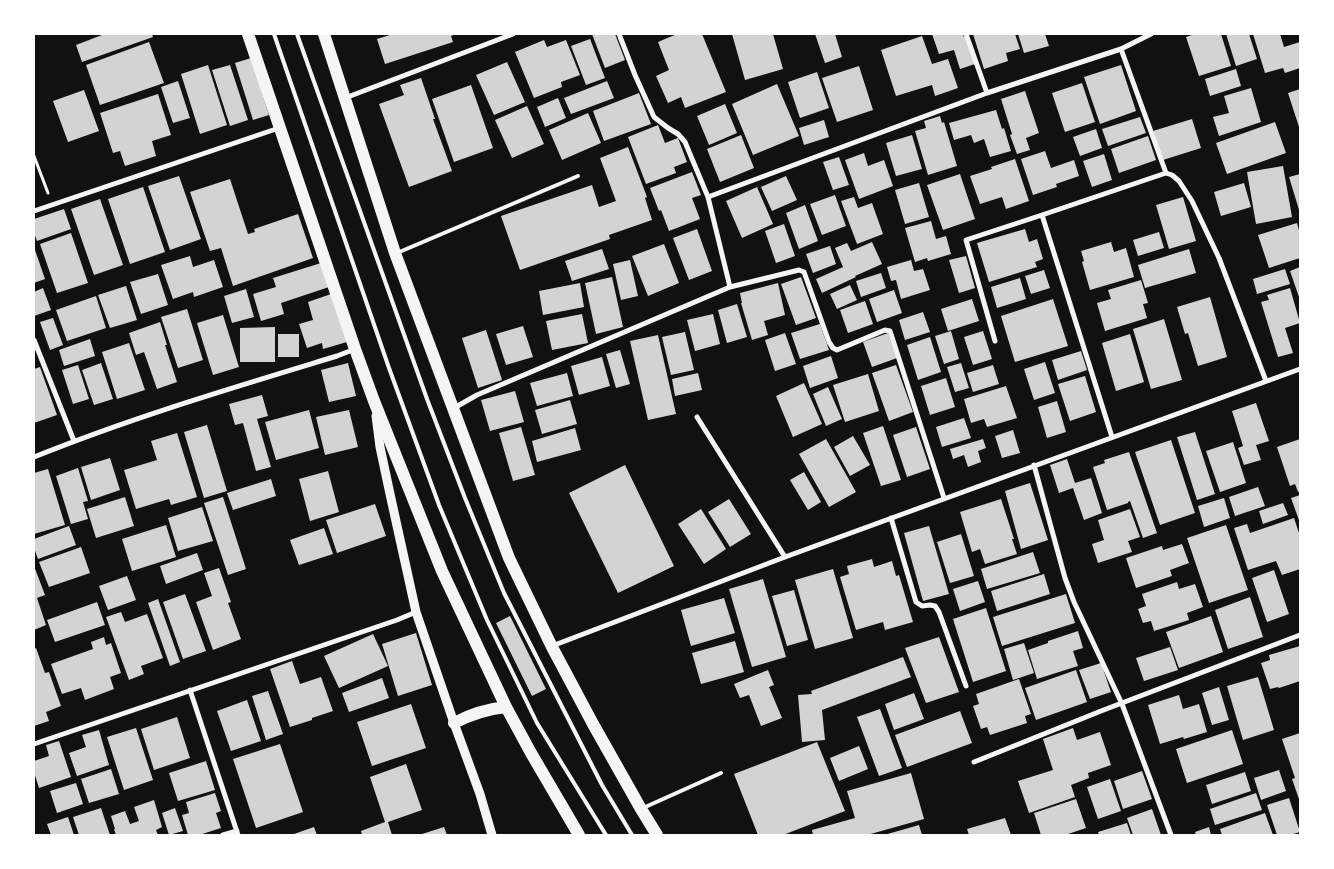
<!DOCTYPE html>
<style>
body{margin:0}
#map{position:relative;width:1334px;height:869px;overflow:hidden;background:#111;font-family:"Fira Sans",sans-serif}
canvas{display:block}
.frame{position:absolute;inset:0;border:35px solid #fff;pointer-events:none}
</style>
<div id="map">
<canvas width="1334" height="869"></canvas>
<div class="frame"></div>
</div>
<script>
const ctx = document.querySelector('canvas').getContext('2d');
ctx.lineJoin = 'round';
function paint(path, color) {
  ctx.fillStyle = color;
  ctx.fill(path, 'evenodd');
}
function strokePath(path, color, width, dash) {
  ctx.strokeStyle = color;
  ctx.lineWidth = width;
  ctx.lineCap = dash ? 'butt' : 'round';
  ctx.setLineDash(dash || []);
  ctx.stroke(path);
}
const building = new Path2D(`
 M102,34H152L153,37L82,62L76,45L102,35Z
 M393,34H456L451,36L453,42L385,64L377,39Z
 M592,34H615L625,60L605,68Z
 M677,34H702L726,92L685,108L681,97L668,103L656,76L669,70L658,42Z
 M732,34H773L783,69L745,80Z
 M815,34H835L842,57L825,63Z
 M932,34H963L964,37L967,36L975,64L960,69L954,50L939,54Z
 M973,34H1015L1020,49L1006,53L1008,61L984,69Z
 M1018,34H1045L1049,46L1024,53Z
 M1195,34H1221L1231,66L1199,76L1186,37Z
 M1226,34H1249L1257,59L1236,66Z
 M1253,34H1280L1284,47L1300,42V68L1285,73L1283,68L1265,73Z
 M922,36L932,64L948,59L958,88L935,96L932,85L896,96L881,50Z
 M590,39L605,78L586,85L571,46Z
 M544,40L547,47L566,40L580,75L561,82L562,87L534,98L515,52Z
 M149,42L164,83L100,105L86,65Z
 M251,58L269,115L253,120L235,63Z
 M507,62L525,102L494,115L476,75Z
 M208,65L227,125L200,134L181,74Z
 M230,65L248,120L230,126L212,70Z
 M1121,65L1136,111L1100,124L1084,77Z
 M859,66L873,110L837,122L822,78Z
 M1236,69L1241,86L1210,96L1205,79Z
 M817,72L829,108L800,118L788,82Z
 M421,78L435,119H433L452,171L409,187L379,104L404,95L400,85Z
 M178,81L190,118L173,123L161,87Z
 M607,81L614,98L571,114L564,98Z
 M1082,83L1095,122L1065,132L1052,93Z
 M777,84L799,136L753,155L732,104Z
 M471,85L493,148L454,162L432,99Z
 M1251,88L1261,122L1219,136L1213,117L1229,113L1224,96Z
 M1300,89V130L1288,93Z
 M84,90L99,131L68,142L53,101Z
 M1025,91L1039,133L1026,138L1030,150L1017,154L1010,135L1012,134L1001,99Z
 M639,93L651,124L604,141L593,111Z
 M158,94L171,135L152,141L156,156L125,166L120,151L113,153L100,113Z
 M558,98L566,118L545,127L537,107Z
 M725,104L737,133L709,145L697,116Z
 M527,106L544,144L512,158L495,120Z
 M996,110L1002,129L1004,128L1011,151L990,157L984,139L974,143L971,135L954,140L949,123Z
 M588,113L601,143L562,160L549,130Z
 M940,116L942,123L944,122L957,166L928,175L915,131L926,128L924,121Z
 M1140,117L1146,133L1108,146L1102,129Z
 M1192,119L1201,148L1163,160L1153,131Z
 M824,120L829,137L804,145L799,128Z
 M1275,122L1286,153L1227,174L1216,143Z
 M658,125L665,143L678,138L687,162L674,167L676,173L646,184L628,137Z
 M1096,129L1102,148L1080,156L1073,137Z
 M741,135L754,168L720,182L707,149Z
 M912,135L922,169L896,176L886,143Z
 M1148,136L1156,160L1119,173L1111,149Z
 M628,147L647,197L645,198L652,220L609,235L610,239L520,270L501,216L592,185L599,207L616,201L600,158Z
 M1045,151L1051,168L1074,160L1079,176L1056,184L1057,187L1033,195L1021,159Z
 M864,153L868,166L884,160L893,186L859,199L845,160Z
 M1104,154L1112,180L1092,187L1083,161Z
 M839,157L849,185L833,190L823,162Z
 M1015,159L1029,201L1006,209L1002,197L980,204L970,176L992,169L991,167Z
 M1283,166L1292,217L1256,224L1247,172Z
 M692,172L701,195L692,198L700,219L669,231L661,210L659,211L650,188Z
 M960,174L975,219L943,230L927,185Z
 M1300,174V213L1289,177Z
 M179,176L201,239L170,250L148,186Z
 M786,176L797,200L772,211L761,187Z
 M230,179L248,234L255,232L254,229L298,214L313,258L233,286L221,248L210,251L190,192Z
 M919,183L929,217L905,224L895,190Z
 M1244,183L1251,207L1221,216L1214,192Z
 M143,187L165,252L130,264L108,199Z
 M757,187L773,224L742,238L726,201Z
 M835,195L846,226L822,235L810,204Z
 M854,197L858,208L872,203L883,234L857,244L841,201Z
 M1183,197L1196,241L1169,249L1156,205Z
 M100,199L123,265L94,275L71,209Z
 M805,205L818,241L799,249L786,213Z
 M64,209L71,229L37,241L34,233V219Z
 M931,221L936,239L946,236L951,254L928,261L927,258L915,262L905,228Z
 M1297,223L1300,234V258L1269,268L1258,235Z
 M784,224L795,256L776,263L765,231Z
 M697,229L712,271L689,280L673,238Z
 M1025,229L1029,242L1037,239L1043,259L1035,262L1037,267L989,282L977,243Z
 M1159,232L1164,248L1138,256L1133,240Z
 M71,233L88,283L57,293L40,244Z
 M872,242L882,264L855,276L856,277L822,293L816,279L843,267L835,248L847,243L851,251Z
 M1111,242L1114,252L1126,248L1134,277L1090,290L1082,262L1084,261L1081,251Z
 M664,244L679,283L648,296L632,256Z
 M830,246L836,264L813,273L806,254Z
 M34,247L45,279L34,283Z
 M602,249L609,269L572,281L565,261Z
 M1189,249L1196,273L1145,288L1138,265Z
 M190,256L193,267L214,260L223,287L194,297L193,292L173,299L161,265Z
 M966,256L975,288L959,293L949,260Z
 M630,260L638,296L621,300L613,264Z
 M911,260L914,271L923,269L930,290L901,299L896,280L891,281L887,267Z
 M321,263L329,287L281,303L284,314L261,321L253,294L276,287L273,278Z
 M1300,267V296L1299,297L1290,271Z
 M1285,269L1290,284L1257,294L1253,279Z
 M1044,270L1050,288L1031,294L1025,276Z
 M881,273L886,288L861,297L856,281Z
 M158,274L168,305L141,314L130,282Z
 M612,277L623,327L596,334L585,283Z
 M801,277L816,318L796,325L781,284Z
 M1020,278L1026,299L997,308L991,287Z
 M1141,280L1148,303L1143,304L1147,318L1105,331L1097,303L1111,299L1108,290Z
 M580,283L584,307L543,315L539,291Z
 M778,283L785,315L764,321L768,335L752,340L741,303H742L740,293Z
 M850,285L857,300L837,309L830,294Z
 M126,286L137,320L110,328L98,295Z
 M43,288L51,310L34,316V292Z
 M1290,288L1300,323L1285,328L1293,353L1278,357L1261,302L1269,300L1267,295Z
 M246,289L254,317L232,323L224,296Z
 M894,290L902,313L877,322L869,299Z
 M331,294L347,342L323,349L322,343L307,348L299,324L313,320L308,302Z
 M96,296L106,328L67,341L56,310Z
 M1210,297L1227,357L1198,366L1188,333L1185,334L1177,307Z
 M972,299L979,321L948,331L941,309Z
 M1053,299L1068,346L1015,362L1001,316Z
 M865,301L873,324L848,333L840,310Z
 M737,304L747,337L727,343L718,310Z
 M187,309L203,360L178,368L161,317Z
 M923,312L930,332L905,340L899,320Z
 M582,314L588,343L552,350L546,321Z
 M713,314L720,344L695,351L687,320Z
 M223,315L239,367L213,375L197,323Z
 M53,318L63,345L50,350L40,322Z
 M1164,319L1182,380L1151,389L1133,329Z
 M160,322L167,345H165L177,382L157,389L144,352L136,355L129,333Z
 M820,324L829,350L800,359L791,333Z
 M523,326L533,357L506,365L496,334Z
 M275,327V362H240V328Z
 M486,330L502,380L478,388L462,338Z
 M951,331L959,359L944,364L935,336Z
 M983,331L992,359L973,365L964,337Z
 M685,332L694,370L671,375L662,337Z
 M785,333L796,364L775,371L765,340Z
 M888,333L897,358L872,367L863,342Z
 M278,334H299V357H278Z
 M1130,334L1144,382L1116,391L1102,343Z
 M658,335L676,414L648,420L630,341Z
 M930,337L941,372L918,380L907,345Z
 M90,339L95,356L64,366L59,350Z
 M129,343L145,390L117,399L102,352Z
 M620,350L630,384L616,388L606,354Z
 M1081,351L1087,370L1058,380L1052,360Z
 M831,356L838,378L810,388L803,366Z
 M602,357L610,386L579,395L571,366Z
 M1045,362L1055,393L1034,400L1024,369Z
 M101,363L113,399L94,405L82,370Z
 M348,363L356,396L329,402L321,370Z
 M961,363L969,388L955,392L947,367Z
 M78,365L89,399L73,404L62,370Z
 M896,365L913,412L889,421L872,373Z
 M993,365L999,384L973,392L967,373Z
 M40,367L57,415L34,423V369Z
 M567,373L573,396L537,406L530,383Z
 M698,373L702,390L675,396L672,379Z
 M868,374L879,411L845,422L833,385Z
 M1085,376L1096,412L1070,421L1058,384Z
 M946,378L955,407L930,415L921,386Z
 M804,383L822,424L793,437L776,396Z
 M1006,386L1017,418L987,427L984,419L971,423L964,399Z
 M828,387L842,419L826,426L813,394Z
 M515,391L524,422L490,431L481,400Z
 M262,395L268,416L257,419L271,467L256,471L243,423L235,425L229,404Z
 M570,400L577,424L542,434L535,410Z
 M1057,401L1066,432L1047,438L1038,407Z
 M1256,403L1269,441L1256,445L1261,460L1244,465L1238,448L1243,446L1232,411Z
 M309,410L319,448L276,460L265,422Z
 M349,410L358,447L325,455L316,417Z
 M964,418L971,438L942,447L936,427Z
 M207,425L227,491L204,498L184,432Z
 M883,426L901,480L881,486L863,433Z
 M521,427L535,475L513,481L499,433Z
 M916,427L930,469L907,477L893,435Z
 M575,428L581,450L537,462L532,441Z
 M1013,430L1020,453L1002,458L995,436Z
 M1195,432L1215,494L1197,500L1177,437Z
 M177,433L197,497L171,505L169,499L136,509L124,470L157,460L151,441Z
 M853,436L870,465L850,476L834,447Z
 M826,439L856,492L829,507L799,454Z
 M983,439L986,448L978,451L981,462L968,467L964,455L953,459L950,449Z
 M1300,439V491L1298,492L1295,484L1290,486L1277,447Z
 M1171,440L1195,513L1160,525L1135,452Z
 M1233,442L1246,483L1220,492L1206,451Z
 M1129,452L1157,533L1143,538L1130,501L1128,502V503L1107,510L1093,467L1105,463L1104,460Z
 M110,458L120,490L91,500L81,467Z
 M1067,459L1075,483L1091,478L1102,513L1084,520L1073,488L1059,493L1050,465Z
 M625,465L674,566L618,593L569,493Z
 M78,468L88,501L83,502L88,519L71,524L56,476Z
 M48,469L65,525L34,534V473Z
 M328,471L339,512L310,521L299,479Z
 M804,472L821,502L808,510L790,480Z
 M271,479L276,496L233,510L227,493Z
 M1030,483L1048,540L1021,549L1005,491Z
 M1258,487L1265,506L1235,516L1229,497Z
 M1300,495V523L1291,498Z
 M125,497L134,526L96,538L87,509Z
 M223,497L246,569L228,575L204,503Z
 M1224,498L1230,518L1204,527L1198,506Z
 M729,499L751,534L730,547L708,512Z
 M1001,499L1014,539H1012L1017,554L985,564L980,549L972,552L960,512Z
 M1283,503L1288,515L1263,524L1259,511Z
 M375,504L386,536L337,553L326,520Z
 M202,507L213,541L178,551L168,518Z
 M701,509L726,549L704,564L678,524Z
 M1130,509L1140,537L1128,541L1132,552L1098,563L1092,544L1104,540L1098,520Z
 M1294,518L1300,536V553L1299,554L1300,557V569L1282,575L1276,561L1248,570L1234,528L1247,524L1250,533Z
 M166,525L176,557L132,571L122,539Z
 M1226,525L1248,590L1209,603L1187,538Z
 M69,526L76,545L38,559L34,548V539Z
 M929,526L949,594L923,601L904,533Z
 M324,528L333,554L299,565L290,540Z
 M961,534L974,576L950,583L937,542Z
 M1182,544L1189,563L1170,570L1172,576L1136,588L1126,558L1162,546L1163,550Z
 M81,547L90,573L49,587L39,562Z
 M1033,552L1040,573L987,589L981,569Z
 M197,553L203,570L166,584L160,566Z
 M872,559L874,567L892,561L896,576L899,575L913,622L885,630L883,622L856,630L840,577L849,574L847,566Z
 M34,566L45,595L37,598L46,625L34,630Z
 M219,568L231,602L228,603L241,639L213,650L196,602L212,596L204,573Z
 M833,569L853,638L815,649L795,580Z
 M1274,570L1289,614L1267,622L1252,578Z
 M1044,574L1050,594L997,611L991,591Z
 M127,576L136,600L108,610L99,586Z
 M763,579L786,657L752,667L729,589Z
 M978,581L985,602L960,611L953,589Z
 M1177,582L1179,589L1195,584L1203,607L1187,613L1189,620L1154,631L1151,621L1143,623L1138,609L1146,606L1142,594Z
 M794,590L808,640L787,646L772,596Z
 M185,594L206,651L183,659L163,602Z
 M1066,594L1075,623L1002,646L993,617Z
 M1250,597L1263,637L1228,649L1215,610Z
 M724,598L735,633L691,646L681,610Z
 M158,599L180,662L170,666L148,603Z
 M97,602L105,625L55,642L47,620Z
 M986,608L1006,671L973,682L953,619Z
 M121,612L125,622L147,614L163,658L141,666L144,674L129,680L106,617Z
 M510,616L546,689L532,696L496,623Z
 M1211,616L1223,652L1179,668L1166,632Z
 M1078,631L1083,648L1073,651L1078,666L1037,679L1028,650L1048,643V641Z
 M416,633L432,685L398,696L382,644Z
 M373,634L388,666L339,688L324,656Z
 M104,637L106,645L111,643L121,673L110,677L114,689L85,700L81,688L62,694L51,664L93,649L91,642Z
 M939,637L959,692L926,703L905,648Z
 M735,641L744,672L701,684L692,653Z
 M1024,643L1034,673L1013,680L1004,649Z
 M1300,646V681L1279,688L1278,687L1270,689L1261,663L1270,660L1269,655Z
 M1170,647L1178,670L1144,681L1136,658Z
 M36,648L45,673L49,672L61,706L46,712L49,721L34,726V649Z
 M903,657L911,677L822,710L825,740L802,742L798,695L812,694L811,691Z
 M292,661L300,684L321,677L333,711L312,718V720L290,727L270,669Z
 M1101,663L1111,692L1090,699L1079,670Z
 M768,670L774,685L769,687L782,718L761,726L749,695L740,698L734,684Z
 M1076,670L1087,702L1036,720L1025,688Z
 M1258,677L1274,730L1243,740L1227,686Z
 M382,678L389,698L349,712L342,693Z
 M1019,679L1031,714L1025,716L1027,723L990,735L987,727L981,729L973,706L979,704L976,694Z
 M1219,687L1229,720L1212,725L1202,693Z
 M268,691L283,734L266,740L252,696Z
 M914,693L924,719L894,730L885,704Z
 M1179,695L1183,709L1199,704L1207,732L1184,739L1183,737L1160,744L1148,705Z
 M247,700L261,741L231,751L217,711Z
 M411,704L426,748L372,766L357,722Z
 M880,709L902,768L879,776L857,717Z
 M960,711L972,743L907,767L895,735Z
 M177,717L190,758L154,770L141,729Z
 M136,728L153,780L124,790L107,737Z
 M1073,728L1077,740L1100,732L1111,765L1088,773L1089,778L1071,785L1075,797L1029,813L1018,781L1053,770L1043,739Z
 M99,730L109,765L77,776L69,753L86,747L82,735Z
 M1232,730L1243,764L1187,783L1176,749Z
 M1300,733V802L1292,779L1295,778L1282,739Z
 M59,741L71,777L39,788L34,772V761L49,756L46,745Z
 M817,742L845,811L783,835H758L734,774Z
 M280,744L303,812L256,828L233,759Z
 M859,746L868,769L839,781L830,758Z
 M206,761L215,790L178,801L169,773Z
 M406,764L422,810L388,822L392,835H362L361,831L385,822L370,777Z
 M111,769L119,794L89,803L81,779Z
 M1279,770L1286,791L1261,800L1254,778Z
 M1142,771L1152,799L1123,809L1114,781Z
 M1245,772L1251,791L1212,804L1206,785Z
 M911,773L924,819L867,835H813L812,830L855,818L847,791Z
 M1110,779L1121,811L1098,819L1087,787Z
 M76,783L83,804L57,813L50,791Z
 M215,793L221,811L216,813L221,828L199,835H188L182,815L189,813L186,802Z
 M1256,793L1262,810L1215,825L1210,809Z
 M1289,798L1300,832L1290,835H1277L1267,805Z
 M1076,799L1086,828L1065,835H1041L1034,813Z
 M154,800L162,827L156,830L158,835H116L114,829H115L111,816L125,811L130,824L139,821L134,807Z
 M101,808L110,835H79L73,817Z
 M175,808L183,831L169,835L162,813Z
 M1152,809L1161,835H1133L1127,818Z
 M1265,813L1273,835H1222L1220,829Z
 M68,817L74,835H51L47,824Z
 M1005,818L1011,835H969L967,829Z
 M1127,823L1131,835H1099L1098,832Z
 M919,825L922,835H884Z
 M314,827L317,835H291Z
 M444,827L447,835H419Z
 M1209,827L1211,835H1196L1195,832Z`);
const path = new Path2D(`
 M34,156L48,193`);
const service = new Path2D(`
 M274,34L389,368L439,505L487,620L537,723L606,835
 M297,34L427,399L465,498L504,593L602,785L632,835
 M397,253L578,176
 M643,808L721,773`);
const minor = new Path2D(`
 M619,34L635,75L654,117L668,128L678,134L685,142L708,197L730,287
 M966,34L987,93
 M345,98L513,34
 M1166,173L1172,175L1179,181L1192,201L1219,258L1266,381
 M708,197L987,93L1121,49L1151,34
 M34,211L279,128
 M1042,215L1166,173L1121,49
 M34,340L74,441
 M995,341L966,240L1042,215L1112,437
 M454,408L477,395L730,287L799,270L804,272L829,342L833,348L837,350L885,330L890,331L944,498
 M697,417L785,557
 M34,457C133,417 235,387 337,356L355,349
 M1034,465L1065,578L1074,602L1122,704L1171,835
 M891,518L916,602L922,606L930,605L935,606L939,612L966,686
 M552,646L785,557L1300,369
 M190,690L238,835
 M34,744L397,620L416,612
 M974,762L1101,711L1300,635
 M223,835L237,831`);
const tertiary = new Path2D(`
 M376,416L380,447L390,494L416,612L454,723L480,794L492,835`);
const primary = new Path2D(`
 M248,34L355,349L374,401L442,571L506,707L531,753L579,835
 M324,34L395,253L509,558L552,647L593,724L641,809L657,835
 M454,723C471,714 487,709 506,707`);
paint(building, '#d3d3d3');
strokePath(path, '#f5f5f5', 3);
strokePath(service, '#f5f5f5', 4);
strokePath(minor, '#f5f5f5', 5);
strokePath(tertiary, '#f5f5f5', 9);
strokePath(primary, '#f5f5f5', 12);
</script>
